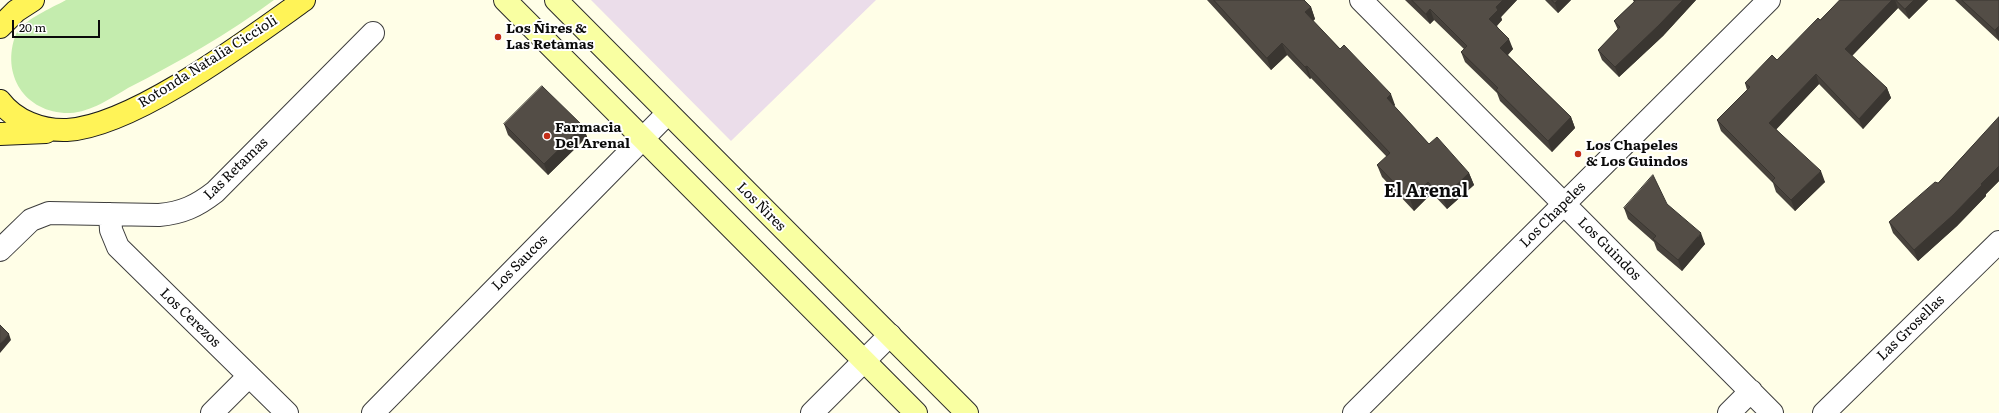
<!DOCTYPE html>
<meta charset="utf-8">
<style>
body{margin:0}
#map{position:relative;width:1999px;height:413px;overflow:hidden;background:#fffee7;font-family:Literata,serif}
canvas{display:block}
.scale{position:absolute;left:12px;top:20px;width:88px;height:18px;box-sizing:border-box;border:2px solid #0a0a0a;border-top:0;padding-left:5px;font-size:12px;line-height:14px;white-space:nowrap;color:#0a0a0a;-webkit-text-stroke:3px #fff;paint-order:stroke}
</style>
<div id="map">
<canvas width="1999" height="413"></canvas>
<div class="scale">20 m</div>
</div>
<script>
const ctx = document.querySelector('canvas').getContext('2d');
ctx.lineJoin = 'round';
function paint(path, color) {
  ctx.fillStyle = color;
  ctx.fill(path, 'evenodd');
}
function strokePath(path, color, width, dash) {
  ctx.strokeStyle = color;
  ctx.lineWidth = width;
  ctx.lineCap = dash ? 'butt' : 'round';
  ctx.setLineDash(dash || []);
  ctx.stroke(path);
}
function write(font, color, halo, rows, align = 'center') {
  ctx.font = font + ' Literata,serif';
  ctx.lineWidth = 4;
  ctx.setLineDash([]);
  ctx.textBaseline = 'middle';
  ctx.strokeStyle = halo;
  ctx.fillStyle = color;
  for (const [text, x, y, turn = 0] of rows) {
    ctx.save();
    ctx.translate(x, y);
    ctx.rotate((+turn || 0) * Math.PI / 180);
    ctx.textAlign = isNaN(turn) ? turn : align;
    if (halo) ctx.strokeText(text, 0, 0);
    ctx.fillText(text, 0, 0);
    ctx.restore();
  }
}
const industrial = new Path2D(`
 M591,0H876L731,141Z`);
const green = new Path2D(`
 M66,0H274C228,34 179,62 128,88C111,98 91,112 70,113C26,114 0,75 16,34C26,18 50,9 66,0Z`);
const street = new Path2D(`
 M1361,0L1772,413
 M110,214L111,230L118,247L287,413
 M0,250L31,220L49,213L159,215C182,213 197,206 215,192L373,33
 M212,413L249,376
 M373,413L668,113
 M812,413L890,335
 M1354,413L1769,0
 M1729,413L1751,391
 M1824,413L1999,242`);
const secondary = new Path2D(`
 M505,0L916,413
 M556,0L967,413`);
const primary = new Path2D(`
 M0,27L16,11L33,0
 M0,101C15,121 42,131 67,130C134,126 248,40 304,0
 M0,134L46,132`);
const wall = new Path2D(`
 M1207,0H1304L1311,7L1315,19L1313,21L1395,105L1394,106L1429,144L1469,173L1474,185L1447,209L1432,193L1414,211L1382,177L1377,165L1387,157L1311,78L1310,79L1287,55L1271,70Z
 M1405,0H1517L1501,17L1502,20L1497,26L1513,49L1508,55L1571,117L1575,128L1552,152L1500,101L1497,93L1465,62L1461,52L1464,49L1434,20L1430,24Z
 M1545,0H1571L1558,13Z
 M1633,0H1696L1663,36L1619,77L1602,60L1598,50L1618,30L1614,21L1634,2Z
 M1840,0H1928L1909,19L1898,8L1852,56L1887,88L1891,98L1863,129L1819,84L1776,129L1825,182L1795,211L1776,192L1773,183L1721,131L1717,120L1747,90L1745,83L1777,60L1820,20Z
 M1955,0H1999V41Z
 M1999,117V181L1986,194V196L1957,226L1918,261L1893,233L1889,222L1938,183Z
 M504,124L583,126L587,137L548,175L508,135Z
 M1667,204L1705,244L1682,271L1657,250L1654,242L1628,219L1624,208Z`);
const shadedWall = new Path2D(`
 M1503,0H1517L1501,17L1502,20L1493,29L1489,19L1496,7Z
 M1558,0H1571L1558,13L1555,3Z
 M1683,0H1696L1663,36L1619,77L1615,67Z
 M1892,0H1895L1898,8L1849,59L1845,49Z
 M1914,0H1928L1909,19L1905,9Z
 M1311,7L1315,19L1309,24L1305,12Z
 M1430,9L1434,20L1430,24L1426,14Z
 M1999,26V41L1995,30Z
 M1509,39L1513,49L1504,58L1500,48Z
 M1282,43L1287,55L1271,70L1267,58Z
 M1307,66L1311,78L1310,79L1305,67Z
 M1816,74L1819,84L1773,133L1769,123Z
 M1887,88L1891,98L1863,129L1859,119Z
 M1391,94L1395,105L1391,109L1387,98Z
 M1571,117L1575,128L1552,152L1548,141Z
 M583,126L587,137L548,175L544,164Z
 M1999,166V181L1986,194V196L1957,226L1918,261L1914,250Z
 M1821,171L1825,182L1795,211L1791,200Z
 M1469,173L1474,185L1447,209L1443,198Z
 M1428,182L1432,193L1414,211L1410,199Z
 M1701,233L1705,244L1682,271L1678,260Z
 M9,334L11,340L0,353V344Z`);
const building = new Path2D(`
 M1214,0H1304L1311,7L1305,12L1340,49L1344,45L1391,94L1387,98L1429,144L1437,137L1469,173L1443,198L1428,182L1410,199L1377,165L1390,153L1307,66L1305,67L1282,43L1267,58Z
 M1412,0H1503L1496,7L1498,10L1489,19L1509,39L1500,48L1571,117L1548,141L1496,90L1498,88L1461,52L1467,46L1430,9L1426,14Z
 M1552,0H1558L1555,3Z
 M1634,0H1683L1659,25L1615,67L1598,50L1620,27L1614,21L1635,1Z
 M1840,0H1892L1845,49L1887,88L1859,119L1816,74L1769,123L1821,171L1791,200L1772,181L1775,178L1717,120L1750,87L1745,83L1772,55L1777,60L1818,18L1820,20Z
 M1896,0H1914L1905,9Z
 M1962,0H1999V26L1995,30Z
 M542,86L583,126L544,164L504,124Z
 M1999,117V166L1981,184L1982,185L1953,215L1914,250L1889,222L1935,182L1938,183Z
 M1653,175L1667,204L1701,233L1678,260L1653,239L1656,236L1624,208Z
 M0,325L9,334L0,344Z`);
const markers = [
 [498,37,4,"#c42e18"],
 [547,136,4,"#c42e18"],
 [1578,154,4,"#c42e18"]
];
const poiNames = [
 ["Los Ñires &",506,29],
 ["Las Retamas",506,45],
 ["Farmacia",555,128],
 ["Del Arenal",555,144],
 ["Los Chapeles",1586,146],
 ["& Los Guindos",1586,162]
];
const streetNames = [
 ["Rotonda Natalia Ciccioli",208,62,-32],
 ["Las Retamas",236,169,-44],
 ["Los Ñires",761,207,45],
 ["Los Chapeles",1553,215,-45],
 ["Los Guindos",1609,249,45],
 ["Los Saucos",520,263,-45],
 ["Los Cerezos",190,318,44],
 ["Las Grosellas",1911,328,-44]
];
const districtNames = [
 ["El Arenal",1426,192]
];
paint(industrial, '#ebddea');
paint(green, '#c4ecae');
strokePath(street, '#3d3d3d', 24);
strokePath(secondary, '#2c2c2c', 24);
strokePath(primary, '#1b1b1b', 24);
strokePath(street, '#fff', 22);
strokePath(secondary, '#f9ffa2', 22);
strokePath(primary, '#fff357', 22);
paint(wall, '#47423c');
paint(shadedWall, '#3a3631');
paint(building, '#534d46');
strokePath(building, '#3a3631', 1);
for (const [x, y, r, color] of markers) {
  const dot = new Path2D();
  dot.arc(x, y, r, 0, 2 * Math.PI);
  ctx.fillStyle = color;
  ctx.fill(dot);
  strokePath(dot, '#fff', 1.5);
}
write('bold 14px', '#0a0a0a', '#fff', poiNames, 'left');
write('14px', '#0a0a0a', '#fff', streetNames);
write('bold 18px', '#0a0a0a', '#fff', districtNames);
</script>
